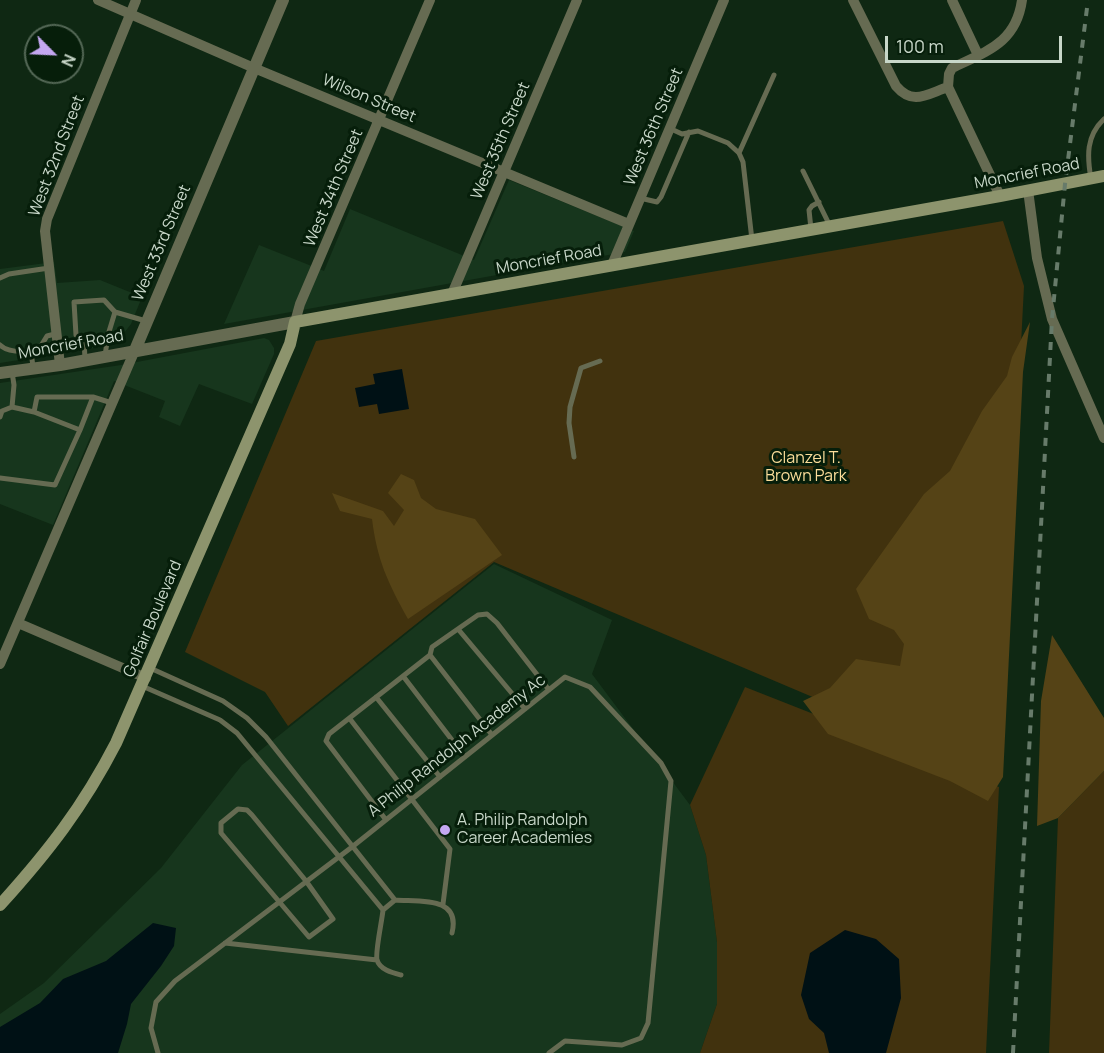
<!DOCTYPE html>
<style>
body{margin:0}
#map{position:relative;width:1104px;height:1053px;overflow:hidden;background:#0f2813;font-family:Manrope,sans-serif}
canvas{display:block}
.north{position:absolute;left:24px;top:24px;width:60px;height:60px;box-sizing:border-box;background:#061e0a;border:2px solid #546856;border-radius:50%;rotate:114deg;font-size:16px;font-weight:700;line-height:24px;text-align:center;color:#c8d7c9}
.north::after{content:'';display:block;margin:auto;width:21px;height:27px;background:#c4a7f1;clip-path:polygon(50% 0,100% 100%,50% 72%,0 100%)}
.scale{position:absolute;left:885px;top:36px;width:177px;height:27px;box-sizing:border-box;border:3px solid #c8d7c9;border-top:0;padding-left:8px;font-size:18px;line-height:21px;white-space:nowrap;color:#c8d7c9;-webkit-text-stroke:4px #061e0a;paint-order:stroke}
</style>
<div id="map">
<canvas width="1104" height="1053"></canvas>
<div class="north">N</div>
<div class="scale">100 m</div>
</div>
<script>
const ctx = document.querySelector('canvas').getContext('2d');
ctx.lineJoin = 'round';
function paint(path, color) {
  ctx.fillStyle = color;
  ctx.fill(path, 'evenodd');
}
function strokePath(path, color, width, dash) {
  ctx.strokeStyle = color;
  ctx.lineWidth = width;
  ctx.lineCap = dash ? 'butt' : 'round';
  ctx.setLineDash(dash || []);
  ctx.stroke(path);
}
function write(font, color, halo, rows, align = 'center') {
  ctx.font = font + ' Manrope,sans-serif';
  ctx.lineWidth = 6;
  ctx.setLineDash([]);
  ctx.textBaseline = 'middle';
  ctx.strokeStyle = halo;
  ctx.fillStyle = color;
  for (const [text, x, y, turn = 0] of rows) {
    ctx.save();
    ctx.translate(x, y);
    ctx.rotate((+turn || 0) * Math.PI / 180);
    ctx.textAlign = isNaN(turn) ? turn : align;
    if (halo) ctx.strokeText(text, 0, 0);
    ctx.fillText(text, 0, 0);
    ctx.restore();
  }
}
const built = new Path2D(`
 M509,180L634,231L625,252L224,324L259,245L324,271L350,209L474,260Z
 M54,262L57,283L100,280L142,297L131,324L124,333L100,347L0,363V269Z
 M264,338L269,340L274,348V354L252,404L199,384L180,426L159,417L165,401L114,381L53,525L0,504V383L121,365Z
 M494,564L612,620L592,674L690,805L706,855L717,942V1004L700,1053H0V1014L44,983L161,868L242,765Z`);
const green = new Path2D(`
 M1003,221L1024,286L999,776L494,562L288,726L265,692L185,652L316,341Z
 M745,687L999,787L986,1053H700L717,1004V942L706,855L690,805Z
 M1104,771V1053H1049L1058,818Z`);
const forest = new Path2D(`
 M1030,322L1023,372L1003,777L988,801L950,781L828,734L803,701L830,688L856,659L900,666L904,644L894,630L869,619L856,589L924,494L950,471L982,411L1007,376L1012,357Z
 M401,474L414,480L421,498L436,509L475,519L502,555L408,619C388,583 377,560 372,519L340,511L332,493L383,511L394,526L404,510L388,493Z
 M1052,635L1104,718V771L1058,818L1037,826L1041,701Z`);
const water = new Path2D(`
 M402,369L409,409L379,414L377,404L359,407L355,388L375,384L373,374Z
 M153,923L176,928L174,946L161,966L131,1004L127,1024L118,1053H0V1027L40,1003L63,979L106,961Z
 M845,930L876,939L899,959L901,998L886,1053H829L824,1033L809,1019L801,995L810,953Z`);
const service = new Path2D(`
 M669,128L682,134L698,131L728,143L739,153L743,162L752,240
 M739,153L774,75
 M803,171L830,226
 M1091,179C1087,156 1086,136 1104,119
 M640,198L657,202L661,197L689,132
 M811,229L809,210L812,206L819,202
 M0,278L9,274L49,268
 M108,335L84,340L76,335L74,302L104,300L115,312L146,321
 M84,340L85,359
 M0,345C7,352 21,352 31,351L33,367
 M31,351L39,349L47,336L55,334
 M105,356L108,335L115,312
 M12,372L14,385L12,407L34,412L80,430L93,397L112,403
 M34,412L37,397H93
 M0,417L2,411L12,407
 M574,457L569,423L570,407L581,368L600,361
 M0,478L55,485L80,430
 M458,629L525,709
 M150,668L223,701L247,718L266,737L395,900C420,902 461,896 452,933
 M403,676L465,757
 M142,686L220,720L237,733L383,910
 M376,697L440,777
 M350,719L450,849L443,904
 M492,735L430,655L432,647L478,615L487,614L497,623L549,690
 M238,809L247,810L252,815L306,881L333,919L309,937L221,833V823Z
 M386,820L326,741L329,734L430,655
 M395,900L383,910C382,921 375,952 377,960C380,970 393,973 401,975
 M225,943L377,960
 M158,1053L151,1028L156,1002L175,981L352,847L565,677L590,687L661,763L671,781L648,1023L641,1038L622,1045L565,1041L549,1053`);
const minor = new Path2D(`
 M98,0L254,68L629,224
 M853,0L896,86C913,106 927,94 948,87
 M952,0L978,55
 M1028,190L1037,258L1052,319L1104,438
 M1000,196L948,87L949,74L952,68C987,51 1016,43 1022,0
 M612,265L724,0
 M452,294L577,0
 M295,322L300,304L430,0
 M60,365L45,231L47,219L136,0
 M18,623L146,678
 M0,664L135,350`);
const tertiary = new Path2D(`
 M135,350L283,0
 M0,373L60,365L295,322`);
const secondary = new Path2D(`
 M0,905C48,852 83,807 116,743L290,344L295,322L1000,196L1104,176`);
const rail = new Path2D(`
 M1013,1053L1052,319L1065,184L1088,0`);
const markers = [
 [445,830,6,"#c4a7f1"]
];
const streetNames = [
 ["Wilson Street",369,99,23],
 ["West 36th Street",654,127,-67],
 ["West 35th Street",501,141,-67],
 ["West 32nd Street",57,156,-69],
 ["Moncrief Road",1027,174,-11],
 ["West 34th Street",334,188,-67],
 ["West 33rd Street",162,243,-67],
 ["Moncrief Road",549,260,-10],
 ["Moncrief Road",71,345,-10],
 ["Golfair Boulevard",153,619,-67],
 ["A Philip Randolph Academy Ac",457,746,-38]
];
const parkNames = [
 ["Clanzel T.",806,459],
 ["Brown Park",806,477]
];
const poiNames = [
 ["A. Philip Randolph",457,821],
 ["Career Academies",457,839]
];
paint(built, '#17361d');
paint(green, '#41320e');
paint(forest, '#554316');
paint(water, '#001115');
strokePath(service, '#666b52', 5);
strokePath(minor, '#666b52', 10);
strokePath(tertiary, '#666b52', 12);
strokePath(secondary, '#8d946d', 12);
strokePath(rail, '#677b6a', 4, [8, 8]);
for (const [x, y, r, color] of markers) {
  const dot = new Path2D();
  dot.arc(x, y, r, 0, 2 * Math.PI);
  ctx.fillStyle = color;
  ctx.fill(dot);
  strokePath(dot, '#061e0a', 2);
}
write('16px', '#c8d7c9', '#061e0a', streetNames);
write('16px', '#fbdd9a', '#061e0a', parkNames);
write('16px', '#c8d7c9', '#061e0a', poiNames, 'left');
</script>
